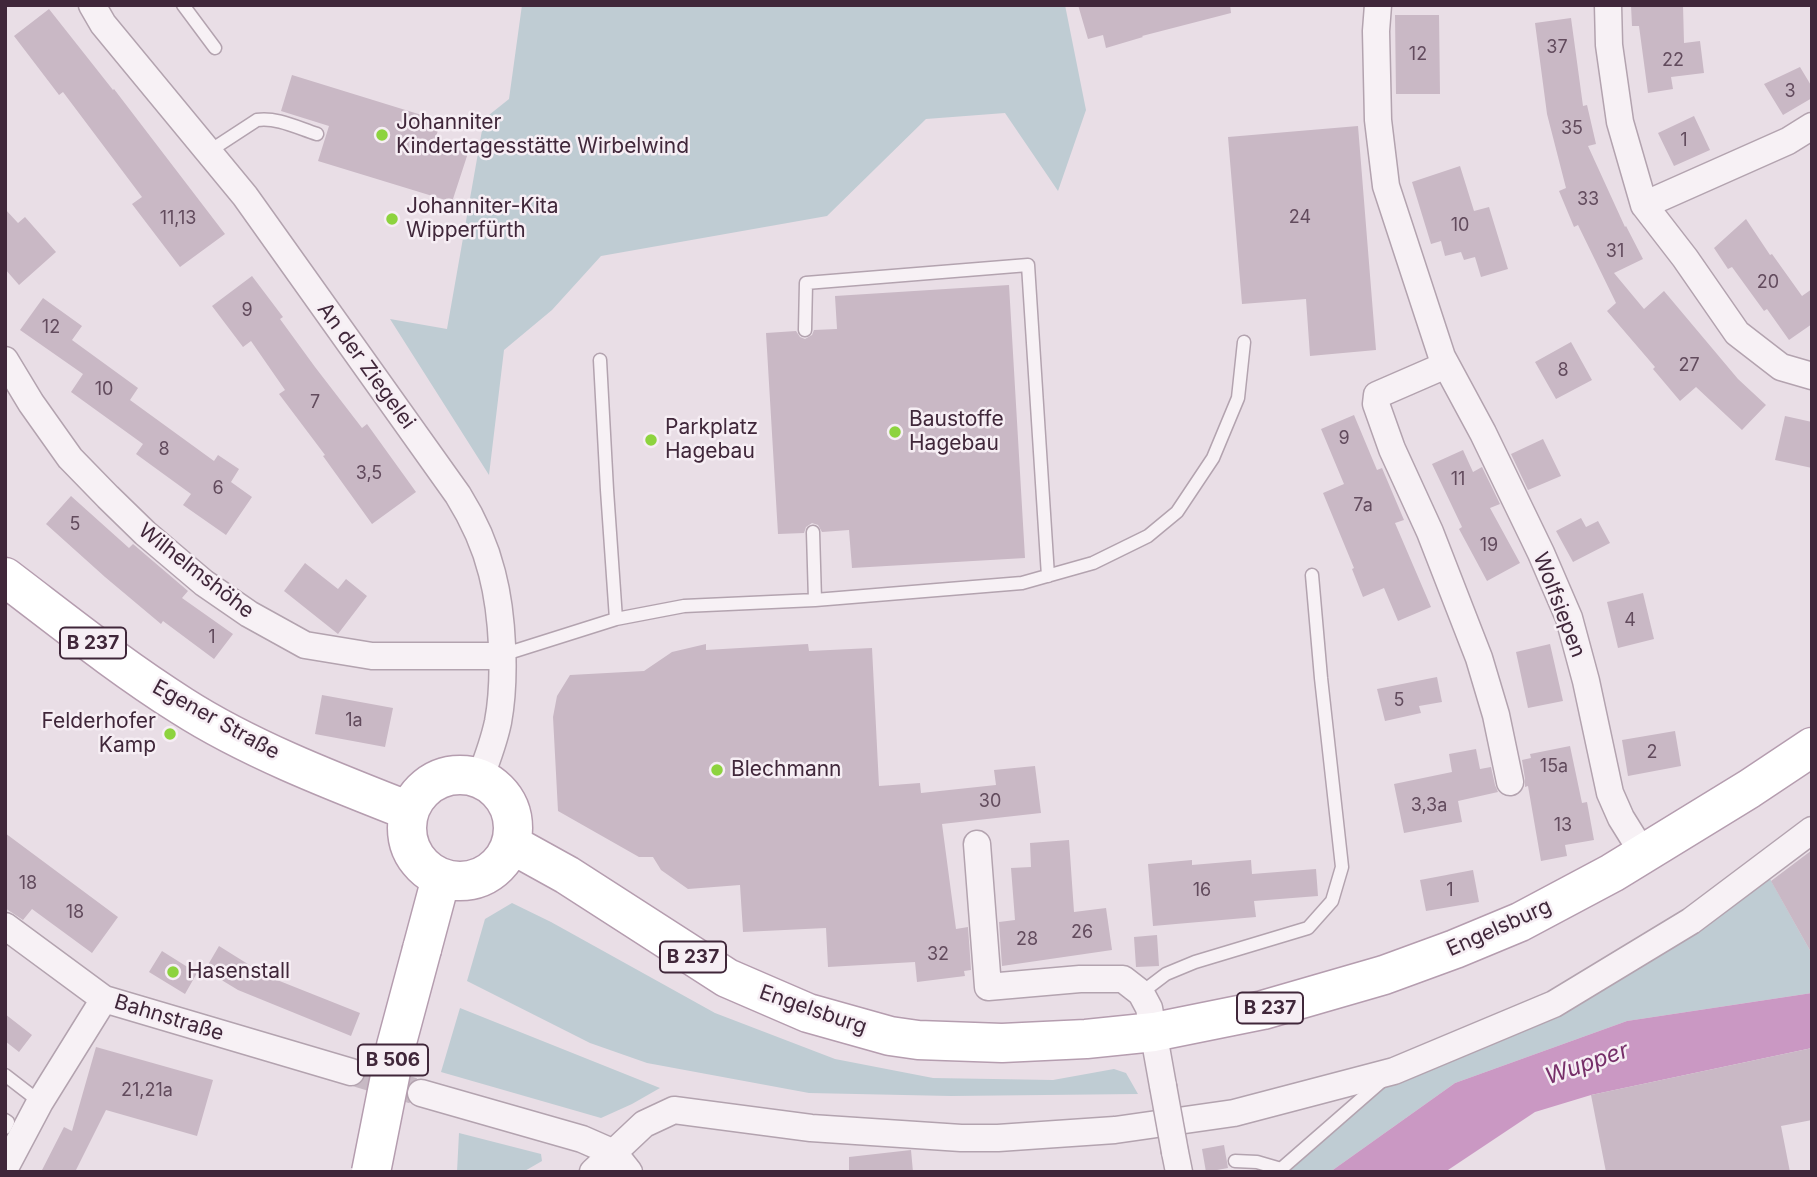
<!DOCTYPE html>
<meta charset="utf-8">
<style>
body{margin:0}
#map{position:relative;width:1817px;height:1177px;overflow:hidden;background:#e9dee6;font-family:Inter,sans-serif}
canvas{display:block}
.frame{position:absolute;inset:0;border:7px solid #40273a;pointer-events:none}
</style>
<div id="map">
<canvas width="1817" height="1177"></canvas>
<div class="frame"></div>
</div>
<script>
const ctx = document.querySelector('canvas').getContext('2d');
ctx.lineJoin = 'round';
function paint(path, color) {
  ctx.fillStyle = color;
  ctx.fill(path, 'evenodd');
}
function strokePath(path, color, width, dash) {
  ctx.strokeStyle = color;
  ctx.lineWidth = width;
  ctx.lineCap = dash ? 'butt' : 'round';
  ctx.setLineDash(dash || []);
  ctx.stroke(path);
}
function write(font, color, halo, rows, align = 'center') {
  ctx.font = font + ' Inter,sans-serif';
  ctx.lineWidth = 5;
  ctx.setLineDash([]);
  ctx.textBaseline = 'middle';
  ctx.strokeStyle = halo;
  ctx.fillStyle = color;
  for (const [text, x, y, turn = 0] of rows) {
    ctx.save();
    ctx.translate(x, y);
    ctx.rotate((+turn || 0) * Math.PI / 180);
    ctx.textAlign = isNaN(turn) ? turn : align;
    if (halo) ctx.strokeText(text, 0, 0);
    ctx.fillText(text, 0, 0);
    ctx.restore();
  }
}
const green = new Path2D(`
 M522,5H1065L1086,110L1058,191L1005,113L926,119L827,216L601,256L552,310L504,350L489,475L390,319L447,329L484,119L509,99Z
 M1769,877L1812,954V993L1627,1021L1455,1083L1330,1172H1276L1394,1071L1554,1004Z
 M512,903L551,922L715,1013L835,1059L933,1078L1053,1080L1114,1069L1126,1073L1138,1094L951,1096L809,1093L647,1063L590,1043L467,981L485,919Z
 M460,1008L660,1088L632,1104L601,1118L441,1072Z
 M459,1133L541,1154L542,1161L523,1172H457Z`);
const water = new Path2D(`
 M1812,993V1048L1591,1095L1535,1112L1445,1172H1330L1455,1083L1627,1021Z`);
const building = new Path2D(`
 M1078,5H1230L1231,13L1142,36L1143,37L1106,48L1103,35L1088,39Z
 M1631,5H1683L1684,43L1700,41L1704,73L1671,77L1673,89L1648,93L1639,26H1632Z
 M49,9L113,90L114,89L225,234L180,267L132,204L142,197L63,92L59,95L14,36Z
 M1395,15H1439L1440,94H1396Z
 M1571,18L1583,106L1587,105L1596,144L1588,146L1625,227L1626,226L1643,259L1614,273L1644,309L1664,291L1738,379L1766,405L1742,430L1696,387L1680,401L1653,369L1655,367L1607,311L1616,303L1578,225L1574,227L1559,191L1566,188L1547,114L1535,23Z
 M1800,67L1812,87V98L1783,115L1764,84Z
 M292,75L441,121L434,143L468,153L452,202L318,161L329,126L281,111Z
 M1694,116L1710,150L1674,166L1658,133Z
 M1358,126L1376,350L1310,356L1306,299L1242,304L1228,137Z
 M1460,166L1474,211L1489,207L1508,269L1481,277L1475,257L1464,260L1461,252L1445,256L1441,241L1431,244L1412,182Z
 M5,209L18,223L25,217L56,252L19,285L5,269Z
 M1746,219L1770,255L1772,254L1802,296L1812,289V324L1789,340L1767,309L1764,311L1732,267L1728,269L1714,248Z
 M252,276L283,317L280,319L315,367L362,428L367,424L416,492L372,524L323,456L325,455L279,394L285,390L251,341L243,347L212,306Z
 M1009,285L1025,558L852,568L849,530L822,532L818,525L812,523L806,527L804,533L778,534L766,333L796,331L800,337L805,339L812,335L814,330L837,329L835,296Z
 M43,298L82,326L72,340L138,388L130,400L214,461L218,455L239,469L231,482L252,497L226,535L183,505L191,494L136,454L143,444L71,392L83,374L20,330Z
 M1571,342L1592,380L1556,399L1535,362Z
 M1354,415L1377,470L1382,468L1404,520L1395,523L1431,607L1398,621L1384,588L1363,597L1352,569L1354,568L1323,493L1344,484L1321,429Z
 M1785,416L1812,422V468L1775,460Z
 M1543,439L1561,476L1528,490L1511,454Z
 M1463,450L1473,472L1482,467L1500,504L1490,508L1520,563L1487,581L1459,529L1462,527L1432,464Z
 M71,496L129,548L133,544L188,591L182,598L233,634L214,659L163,621L161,624L105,577L46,524Z
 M1581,518L1586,527L1598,521L1610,543L1573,562L1556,531Z
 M305,563L338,589L346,579L367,596L338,634L284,591Z
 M1643,593L1654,639L1618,648L1607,602Z
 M706,644V650L808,644L809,651L872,648L879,786L920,783L921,793L996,785L994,770L1035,766L1041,813L942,824L956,929L968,927L971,970L964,971L965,976L917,982L915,962L828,967L826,928L743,932L740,885L688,889L661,870L653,857H639L558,811L553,717L557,696L570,675L644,671L672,652Z
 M1550,644L1563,701L1528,708L1516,652Z
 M1437,677L1442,702L1419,706L1421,713L1385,721L1377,689Z
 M322,695L393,708L385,747L315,734Z
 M1675,731L1681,766L1628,776L1622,740Z
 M1570,746L1582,803L1587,802L1594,840L1565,845L1567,856L1541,861L1528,786L1525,787V779L1522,760L1531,758L1530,754Z
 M1476,749L1480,769L1491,767L1495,785L1498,792L1458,801L1462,822L1404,833L1394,784L1452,772L1449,754Z
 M5,833L118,917L92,953L32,909L23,920L5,908Z
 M1069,840L1074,912L1106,908L1112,950L1002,966L999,922L1015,920L1011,868L1031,867L1030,843Z
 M1812,850V954L1771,881Z
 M1192,860V865L1251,860L1252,874L1316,869L1318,896L1254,901L1256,917L1153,926L1148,864Z
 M1473,870L1479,902L1426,911L1420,880Z
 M1157,935L1159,966L1136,967L1134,937Z
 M219,946L267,976L360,1013L351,1036L238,990L205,970Z
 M162,951L197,973L185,994L149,972Z
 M5,1014L32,1035L19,1052L5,1041Z
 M96,1047L213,1080L197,1136L106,1110L75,1172H41L64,1127L72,1131Z
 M1812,1048V1120L1781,1126L1790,1172H1606L1591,1095Z
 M1224,1145L1228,1168L1206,1172L1202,1149Z
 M911,1150L913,1172H849V1157Z`);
const streetTunnel = new Path2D(`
 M351,1072L421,1093`);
const lane = new Path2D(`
 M183,5L215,48
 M208,152L257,120C277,117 298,128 317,134
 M805,330L806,283L1028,265L1048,576
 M600,360L607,490L616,619
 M813,532L815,600
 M502,655L616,619L684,606L815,600L1022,583L1093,563L1148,536L1177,512L1213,458L1238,398L1244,342
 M1141,993L1166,974L1195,962L1308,928L1332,901L1342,867L1321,678L1312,575
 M5,1075L40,1102
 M5,1120L8,1122L5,1128
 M1235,1161L1257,1162L1281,1169L1383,1080`);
const street = new Path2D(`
 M92,5L103,24L245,196L458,495C473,519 485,545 492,573C503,615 506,679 498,722C494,741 487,760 480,778
 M1378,5L1376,31L1378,120L1386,186L1442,357L1483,433L1541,553L1569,618L1586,681L1610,793L1621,818L1644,855
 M1608,5L1609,45L1620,122L1644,205L1685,258L1737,333L1781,367L1812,376
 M1644,205L1788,141L1812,126
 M5,360L31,403L70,458L108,497L145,533L204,583L249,614L305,645L372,656H502
 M1446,365L1377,395L1376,404L1392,449L1430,532L1479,658L1496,715L1510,782
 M977,844L988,987L1080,979H1123L1141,993L1149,1008L1163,1086
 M5,926L104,999L351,1072
 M421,1093L582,1139L614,1153L629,1172
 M1175,1152L1179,1172
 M5,1168L40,1102L104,999
 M593,1172L644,1124L674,1110L811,1128L961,1138H998L1115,1130L1234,1113L1394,1071L1554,1004L1691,921L1812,830`);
const primary = new Path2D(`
 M5,577C63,621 120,667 182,706C249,749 335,782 409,811
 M407 828a53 53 0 1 1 106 0a53 53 0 1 1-106 0Z
 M511,844L567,875L727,978L808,1013L890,1036L918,1040L1002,1043L1086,1039L1154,1032L1263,1010L1384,975L1455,949L1520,922L1612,873L1749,789L1812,747
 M422,949L441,878`);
const streetBridge = new Path2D(`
 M1163,1086L1175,1152`);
const primaryBridge = new Path2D(`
 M371,1172L396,1046L422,949`);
const markers = [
 [382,135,7,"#8dd33e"],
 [392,219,7,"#8dd33e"],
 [895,432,7,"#8dd33e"],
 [651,440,7,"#8dd33e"],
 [170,734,7,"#8dd33e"],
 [717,770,7,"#8dd33e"],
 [173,972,7,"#8dd33e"]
];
const numberNames = [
 ["37",1557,48],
 ["12",1418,55],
 ["22",1673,61],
 ["3",1790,92],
 ["35",1572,129],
 ["1",1684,141],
 ["33",1588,200],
 ["24",1300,218],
 ["11,13",178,219],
 ["10",1460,226],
 ["31",1615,252],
 ["20",1768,283],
 ["9",247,311],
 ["12",51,328],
 ["27",1689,366],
 ["8",1563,371],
 ["10",104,390],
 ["7",315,403],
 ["9",1344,439],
 ["8",164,450],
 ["3,5",369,474],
 ["11",1458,480],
 ["6",218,489],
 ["7a",1363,506],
 ["5",75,525],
 ["19",1489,546],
 ["4",1630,621],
 ["1",212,638],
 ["5",1399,701],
 ["1a",354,721],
 ["2",1652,753],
 ["15a",1554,767],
 ["30",990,802],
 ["3,3a",1429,806],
 ["13",1563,826],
 ["18",28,884],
 ["16",1202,891],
 ["1",1450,891],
 ["18",75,913],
 ["26",1082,933],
 ["28",1027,940],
 ["32",938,955],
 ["21,21a",147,1091]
];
const shields = [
 [93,643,66],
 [693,957,66],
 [1270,1008,66],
 [393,1060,70]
];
const shieldNames = [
 ["B 237",93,643],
 ["B 237",693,957],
 ["B 237",1270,1008],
 ["B 506",393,1060]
];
const poiNames = [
 ["Johanniter",396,123],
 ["Kindertagesstätte Wirbelwind",396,147],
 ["Johanniter-Kita",406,207],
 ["Wipperfürth",406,231],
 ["Baustoffe",909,420],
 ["Hagebau",909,444],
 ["Parkplatz",665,428],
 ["Hagebau",665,452],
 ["Felderhofer",156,722,"right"],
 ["Kamp",156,746,"right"],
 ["Blechmann",731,770],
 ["Hasenstall",187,972]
];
const streetNames = [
 ["An der Ziegelei",366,366,54],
 ["Wilhelmshöhe",196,571,38],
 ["Wolfsiepen",1559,605,69],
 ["Egener Straße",216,720,29],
 ["Engelsburg",1499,928,-24],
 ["Engelsburg",813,1010,19],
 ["Bahnstraße",169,1018,17]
];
const waterNames = [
 ["Wupper",1587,1064,-19]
];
paint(green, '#bfccd3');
paint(water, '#ca98c3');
paint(building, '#c9b8c5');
strokePath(streetTunnel, '#c7b9c4', 26, [26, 13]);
strokePath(lane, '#b3a3af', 15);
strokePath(street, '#b3a3af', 29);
strokePath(primary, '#b59daf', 41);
strokePath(lane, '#f7f1f5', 12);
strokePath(street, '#f7f1f5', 26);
strokePath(primary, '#fff', 38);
strokePath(streetBridge, '#b3a3af', 29, []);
strokePath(primaryBridge, '#b59daf', 41, []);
strokePath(streetBridge, '#f7f1f5', 26);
strokePath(primaryBridge, '#fff', 38);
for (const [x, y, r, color] of markers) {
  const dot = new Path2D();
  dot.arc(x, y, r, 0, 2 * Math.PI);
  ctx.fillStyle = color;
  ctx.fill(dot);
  strokePath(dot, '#f6eef4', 2.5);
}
write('18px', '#624b5d', null, numberNames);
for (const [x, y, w] of shields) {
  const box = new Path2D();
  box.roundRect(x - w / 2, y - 15.5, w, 31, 5);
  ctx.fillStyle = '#f6eef4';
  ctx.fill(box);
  strokePath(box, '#40273a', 2);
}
write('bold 19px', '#40273a', null, shieldNames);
write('21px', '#40273a', '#f6eef4', poiNames, 'left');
write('21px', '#40273a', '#f6eef4', streetNames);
write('italic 23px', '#762f69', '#f6eef4', waterNames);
</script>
